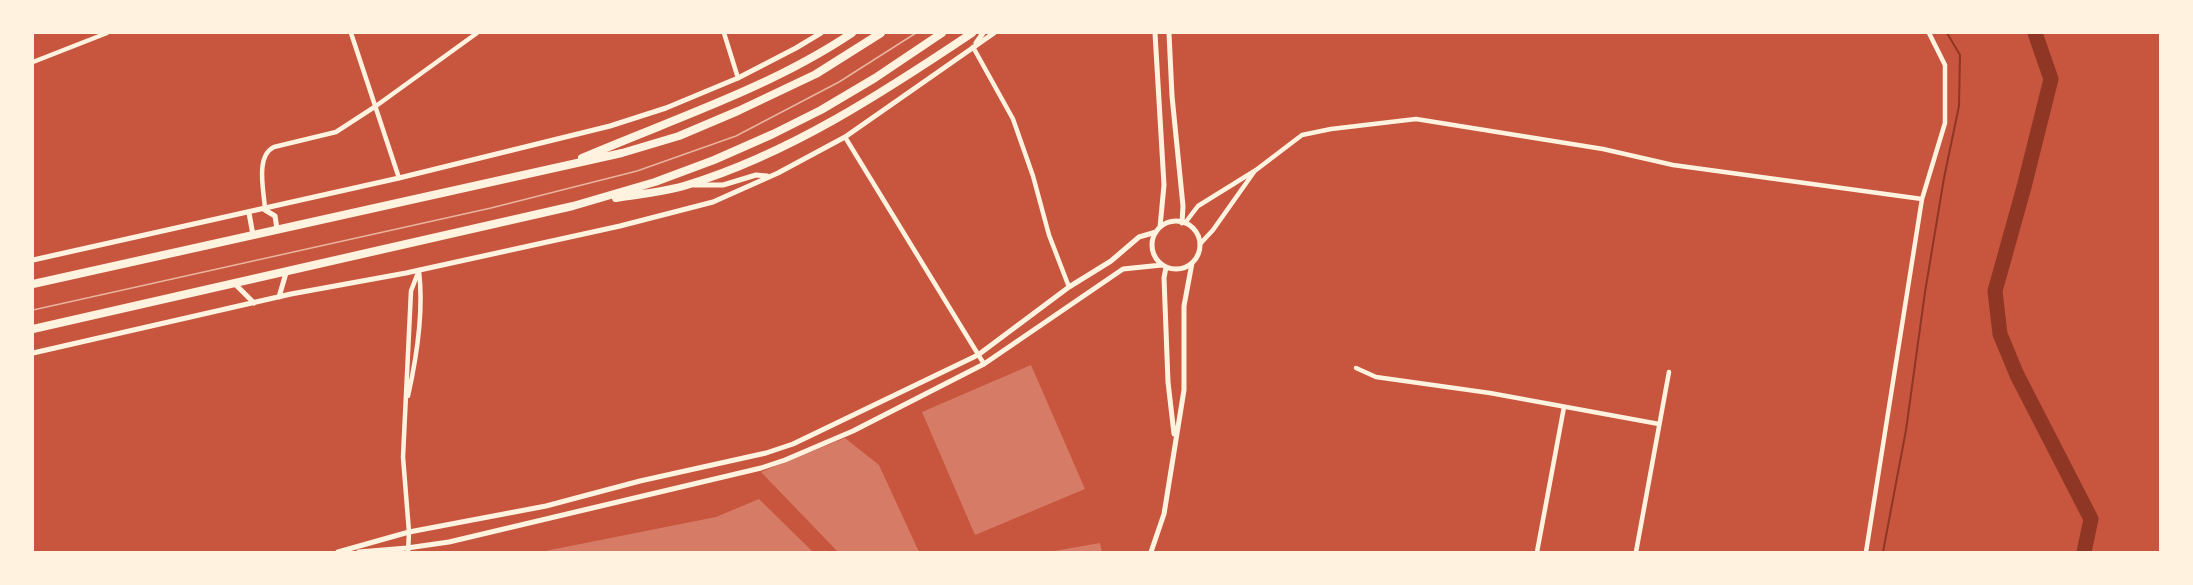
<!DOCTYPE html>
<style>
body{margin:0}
#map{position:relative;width:2193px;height:585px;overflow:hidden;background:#c8553d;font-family:Commissioner,sans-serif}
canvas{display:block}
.frame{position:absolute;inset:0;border:34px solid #fff3e0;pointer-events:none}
</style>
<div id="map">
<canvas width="2193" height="585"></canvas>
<div class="frame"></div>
</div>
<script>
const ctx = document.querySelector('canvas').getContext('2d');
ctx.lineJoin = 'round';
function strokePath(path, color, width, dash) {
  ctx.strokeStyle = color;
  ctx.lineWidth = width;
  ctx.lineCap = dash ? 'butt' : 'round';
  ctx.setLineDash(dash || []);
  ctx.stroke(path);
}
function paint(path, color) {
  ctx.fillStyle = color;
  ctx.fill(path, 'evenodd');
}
const stream = new Path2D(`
 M1883,552L1906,430L1925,292L1944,178L1959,106L1960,55L1947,33`);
const river = new Path2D(`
 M2035,33L2051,79L2024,187L1995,291L2000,334L2017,375L2091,519L2084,552`);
const building = new Path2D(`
 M1031,365L1085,489L975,535L922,412Z
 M845,438L879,465L919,552H838L761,472Z
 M759,499L813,552H540L716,517Z
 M1100,543L1102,552H1055L1054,551Z`);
const minor = new Path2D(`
 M351,33L399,178
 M724,33L738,78
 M973,47L1013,119L1033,176L1049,235L1069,287
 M33,62L107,33
 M845,137L984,364
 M265,209C264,191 255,156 274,147L336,132L376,106L477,33
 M1185,223L1198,206L1256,170L1302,135L1331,129L1416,119L1603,149L1673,165L1922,199
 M1200,244L1213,230L1254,172
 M1356,368L1376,377L1490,393L1659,424
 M408,396C417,356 424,312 419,271
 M408,552L409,532L403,457L411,291L419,270
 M1537,552L1564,407
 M1636,552L1669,372
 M1866,552L1922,199L1945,123V65L1929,33`);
const tertiary = new Path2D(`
 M1155,33L1164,185L1160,227
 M1169,33L1172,96L1183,206L1182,223
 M976,43L983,33
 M694,185H723L756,175L767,176
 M265,210L275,216L277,229
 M249,213L253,235
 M1152 245a24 24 0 1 1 48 0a24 24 0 1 1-48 0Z
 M33,260L399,178L610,126L666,108L738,78L796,48L821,33
 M1166,267L1164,278L1168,382L1174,434
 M235,284L254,303
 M279,297L286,273
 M33,353L291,294L406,273L620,226L713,202L778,173L845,137L994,33
 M338,552L409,532L546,506L640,481L766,453L793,444L978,355L1069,287L1111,261L1139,237L1156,232
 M359,552L407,548L449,542L761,468L785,460L853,431L984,364L1123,269L1162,265
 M1151,552L1164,514L1184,390V306L1192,263`);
const trunk = new Path2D(`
 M582,158C673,119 770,88 852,33
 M616,198C639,194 665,192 687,185C789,154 884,92 972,33
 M33,284L622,153L679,136L738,111L816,74L881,33
 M33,329L573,206L655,182L714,160L773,134L821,110L875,78L942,33`);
const tram = new Path2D(`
 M33,310L491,208L637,171L736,136L839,82L916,33`);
strokePath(stream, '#8f3625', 2);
strokePath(river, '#8f3625', 15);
paint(building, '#d67c66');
strokePath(minor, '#fff3e0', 4.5);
strokePath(tertiary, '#fff3e0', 5);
strokePath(trunk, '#fff3e0', 8);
strokePath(tram, '#e9b49f', 1.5);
</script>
